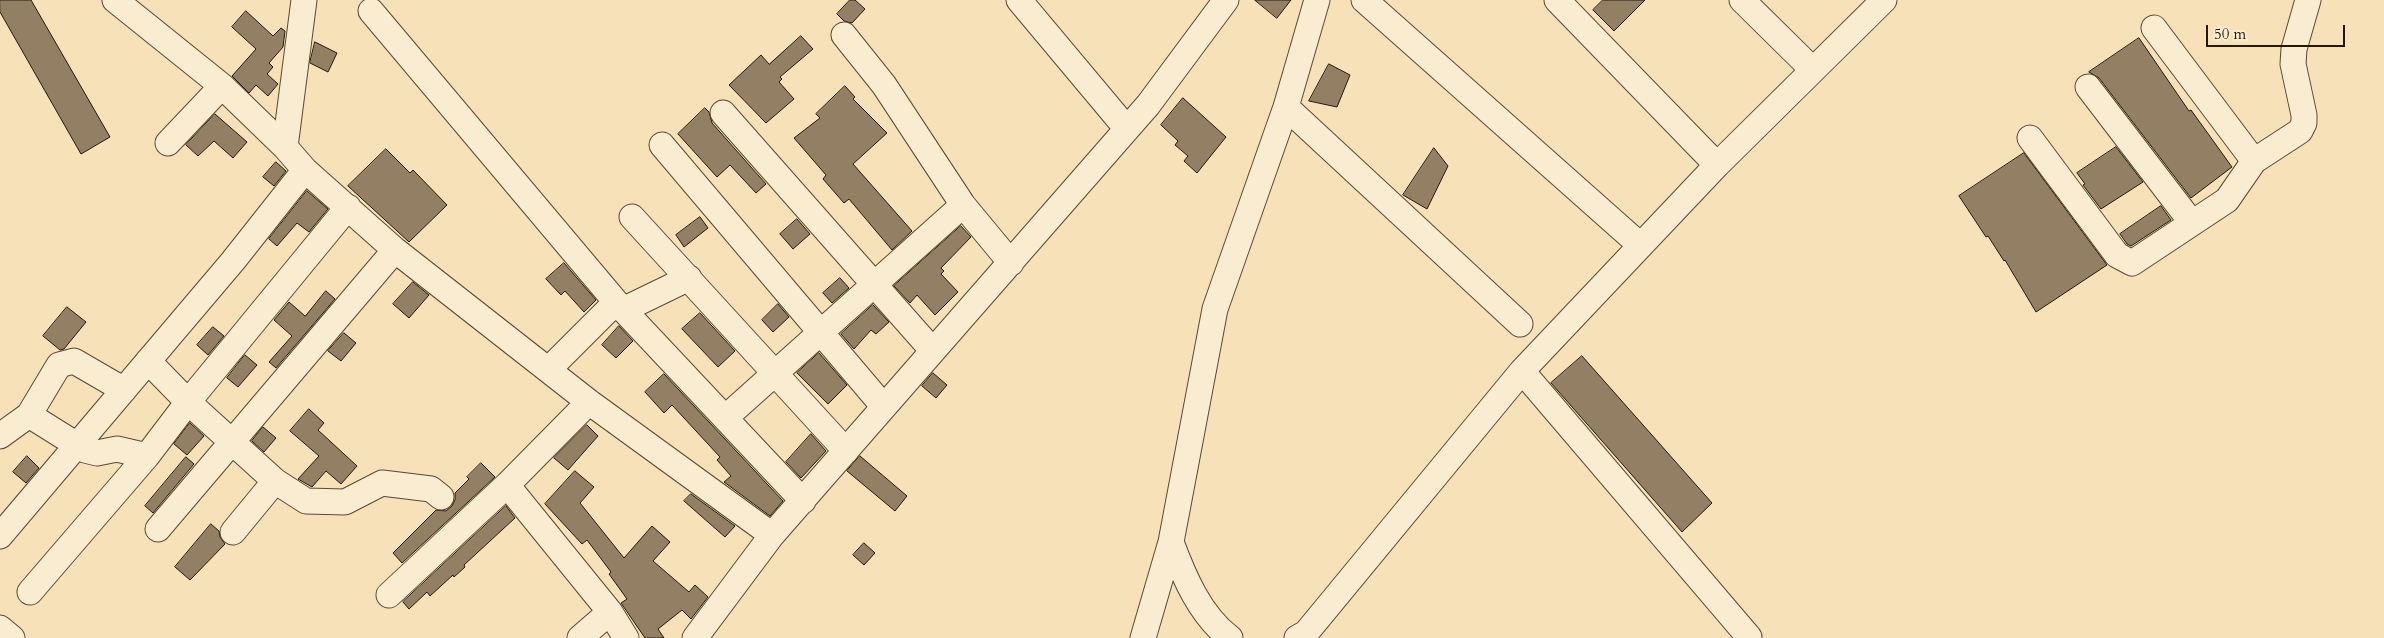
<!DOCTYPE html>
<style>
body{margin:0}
#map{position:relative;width:2384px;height:638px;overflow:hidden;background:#f6e1b8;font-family:Cardo,serif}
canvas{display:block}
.scale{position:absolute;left:2206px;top:25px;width:139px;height:22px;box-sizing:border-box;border:2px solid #271708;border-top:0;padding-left:6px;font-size:15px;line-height:18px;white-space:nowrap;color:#271708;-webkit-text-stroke:4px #f9ecd1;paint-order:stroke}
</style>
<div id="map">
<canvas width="2384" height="638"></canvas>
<div class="scale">50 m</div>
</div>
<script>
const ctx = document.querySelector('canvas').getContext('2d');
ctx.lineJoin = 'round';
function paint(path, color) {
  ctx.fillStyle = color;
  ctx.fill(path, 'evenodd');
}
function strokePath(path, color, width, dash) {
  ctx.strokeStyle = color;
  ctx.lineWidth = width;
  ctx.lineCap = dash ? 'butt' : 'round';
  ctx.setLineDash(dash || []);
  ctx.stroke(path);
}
const building = new Path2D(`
 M0,0H31L110,137L81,154L0,12Z
 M850,0H855L865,9L852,23L844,21L837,14Z
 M1255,0H1291L1277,18Z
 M1603,0H1645L1614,31L1593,10Z
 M246,11L273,36L281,28L285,31L283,47L269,63L273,67L267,74L278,84L268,96L256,85L249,93L232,76L256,49L232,27Z
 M801,36L813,49L780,77L782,79L779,82L794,99L766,123L729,85L761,55L769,64Z
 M2139,38L2189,111L2191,110L2232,167L2191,198L2099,78L2089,72Z
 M315,42L337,53L328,72L310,63Z
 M1329,64L1350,75L1337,107L1309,101Z
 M845,86L855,97L853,99L887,133L853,164L912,231L892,250L849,199L844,203L823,179L826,175L794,138L820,118L816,114Z
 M1183,98L1226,137L1197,173L1184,161L1188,156L1175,145L1178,141L1161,125Z
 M705,108L709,112L712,123L766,184L756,193L730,165L717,177L678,134Z
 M215,114L247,142L233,158L214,141L198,156L186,145Z
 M2116,147L2143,182L2101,209L2083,185L2085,184L2077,173Z
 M1434,148L1448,166L1427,209L1403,195Z
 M386,149L410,173L413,170L447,205L409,242L348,186Z
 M2024,153L2107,265L2036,312L2005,260L2004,261L1988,236L1986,237L1959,196Z
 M276,162L286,171L274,186L263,177Z
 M307,191L328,209L309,232L297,223L277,246L269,239Z
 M2161,206L2171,220L2131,246L2127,244L2120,234Z
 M700,217L708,228L684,247L676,235Z
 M797,219L810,234L793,249L780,234Z
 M961,226L971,237L941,268L944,271L941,274L958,292L935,315L917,295L910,303L894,286Z
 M564,263L596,300L584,312L565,291L561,295L546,279Z
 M840,278L849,288L832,303L823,293Z
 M413,282L429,295L409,318L393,304Z
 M326,291L335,299L276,368L269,362L292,336L274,320L289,302L305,316Z
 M778,304L789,317L773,332L762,320Z
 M873,305L889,322L876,334L871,330L854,349L841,334Z
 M67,307L86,322L64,349L60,350L43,336Z
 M700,313L735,351L718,367L682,329Z
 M619,326L633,341L616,358L602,345Z
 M213,327L224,336L208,355L197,345Z
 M344,333L356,343L341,361L328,351Z
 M819,353L847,385L828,404L797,373Z
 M245,355L257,365L238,387L227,378Z
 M1582,356L1712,503L1682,532L1551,383Z
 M933,373L947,385L936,398L922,386Z
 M664,374L783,501L770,516L724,482L731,476L717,460L720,457L672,405L664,413L645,392Z
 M309,409L324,423L318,430L357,466L341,484L326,471L312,487L298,479L319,456L290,431Z
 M190,423L204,436L187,455L174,444Z
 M587,425L598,436L568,470L554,458Z
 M263,427L276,438L264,452L252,441Z
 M811,434L826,451L801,478L786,462Z
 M27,456L39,468L26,483L13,472Z
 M860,456L907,496L895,511L847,471Z
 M186,457L194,464L153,513L145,506Z
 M481,463L495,477L402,563L393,553L436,510L446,511L452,506L455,500V493L469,479L467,477Z
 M575,471L594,487L580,503L624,558L652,526L670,542L653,561L689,592L695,585L708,597L691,619L682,610L658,629L664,638H645L621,603L627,599L609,574L611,572L587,540L582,544L545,504Z
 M691,494L735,526L725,537L684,501Z
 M506,506L515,518L464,565L465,567L454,577L453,575L430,596L427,592L409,609L403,602Z
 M211,524L219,531L220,537L225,544L190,580L175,567Z
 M864,543L875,553L864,565L853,555Z`);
const minor = new Path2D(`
 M115,0L222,86
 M304,0L285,147L305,170L395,250L589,402L772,535
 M1019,0L1127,129
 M1364,0L1640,245
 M1557,0L1717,165
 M1742,0L1813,70
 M371,11L616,302L803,501
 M2154,28L2254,161
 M844,35L884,85L963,205L1011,263
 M2088,87L2192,223
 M1286,107L1520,324
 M723,113L933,351
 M2030,138L2117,255L2132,263L2227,200L2254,161L2300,131L2304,123V115L2293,64L2294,49L2308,0
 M168,143L222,86L285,147
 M662,145L884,407
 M632,217L846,451
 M623,310L689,278
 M148,361L188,402L275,481L233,532
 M548,370L616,302
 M1522,371L1749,637
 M29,415L59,365L74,361L124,390
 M725,418L963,205
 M0,436L29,415L85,450L97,453L117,449L147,456
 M275,481L306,501L345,502L382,483L431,489L441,497
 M507,485L610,612L626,638
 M158,529L395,250
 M0,536L233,261L305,170
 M1171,542C1184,577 1200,615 1230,638
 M30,592L147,456L188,402L348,207
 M389,595L507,485L589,402
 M0,628L12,638
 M580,638L610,612
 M695,638L772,535L1148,105L1226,0
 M1143,638L1171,542L1215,309L1286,107L1317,0
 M1297,638L1306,633L1522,371L1717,165L1884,0`);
paint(building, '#938064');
strokePath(building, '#271708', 1);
strokePath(minor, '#5b4a34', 27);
strokePath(minor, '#f9ecd1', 25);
</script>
